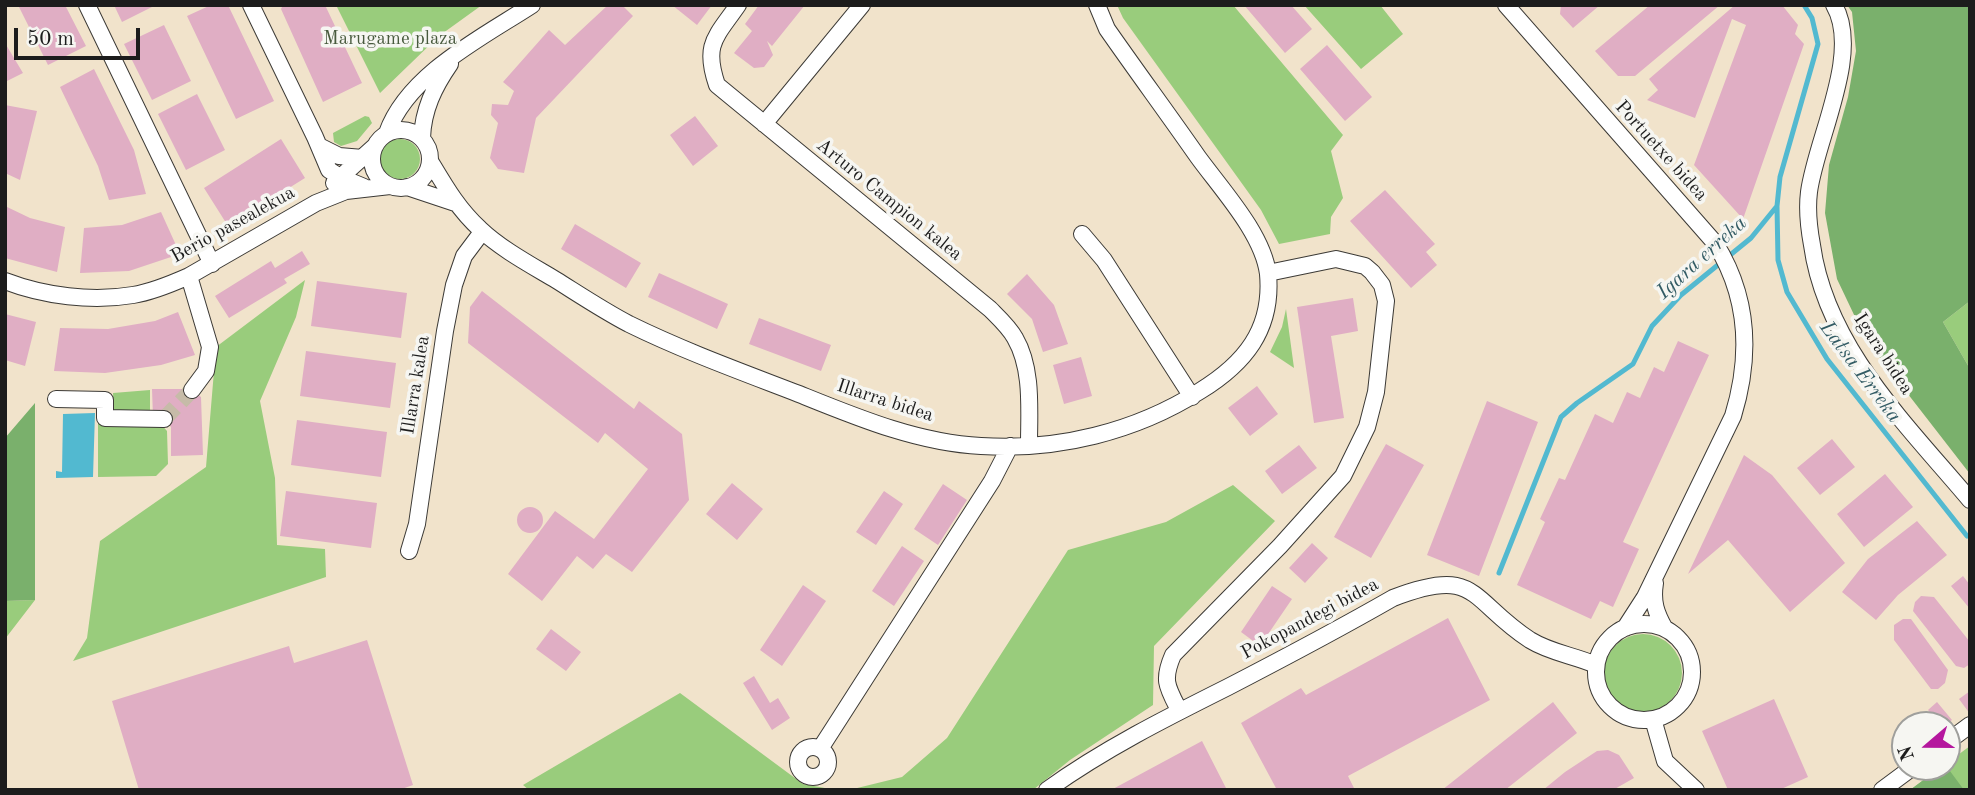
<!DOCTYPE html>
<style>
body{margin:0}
#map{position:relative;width:1975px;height:795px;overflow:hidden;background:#f1e3cb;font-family:"Old Standard TT",serif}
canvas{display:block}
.frame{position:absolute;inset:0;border:7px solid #1c1c1c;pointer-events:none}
.north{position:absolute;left:1891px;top:711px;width:70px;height:70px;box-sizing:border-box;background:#f6f6f2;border:2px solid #9f9f9c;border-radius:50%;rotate:250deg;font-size:19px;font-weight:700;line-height:28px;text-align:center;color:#1c1c1c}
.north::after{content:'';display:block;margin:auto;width:24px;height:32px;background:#b5179e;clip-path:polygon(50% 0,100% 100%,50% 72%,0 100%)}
.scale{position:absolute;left:14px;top:28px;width:126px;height:32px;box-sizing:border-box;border:4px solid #1c1c1c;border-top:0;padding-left:9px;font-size:21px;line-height:24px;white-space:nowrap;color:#1c1c1c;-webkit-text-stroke:5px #f6f6f2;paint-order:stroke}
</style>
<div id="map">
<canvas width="1975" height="795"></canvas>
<div class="frame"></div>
<div class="north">N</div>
<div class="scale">50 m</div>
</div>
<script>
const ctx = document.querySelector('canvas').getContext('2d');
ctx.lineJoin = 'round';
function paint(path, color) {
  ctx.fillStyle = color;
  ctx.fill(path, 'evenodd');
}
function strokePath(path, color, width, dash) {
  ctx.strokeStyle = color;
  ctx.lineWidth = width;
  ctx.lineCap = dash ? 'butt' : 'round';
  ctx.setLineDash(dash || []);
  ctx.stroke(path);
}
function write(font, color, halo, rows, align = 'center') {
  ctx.font = font + ' "Old Standard TT",serif';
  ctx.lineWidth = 7;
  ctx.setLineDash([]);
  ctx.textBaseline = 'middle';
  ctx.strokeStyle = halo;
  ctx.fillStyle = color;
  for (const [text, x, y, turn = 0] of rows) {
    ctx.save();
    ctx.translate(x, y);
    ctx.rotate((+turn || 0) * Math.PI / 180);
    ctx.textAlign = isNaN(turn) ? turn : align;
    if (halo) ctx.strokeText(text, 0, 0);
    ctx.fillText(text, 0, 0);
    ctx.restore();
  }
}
const green = new Path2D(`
 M336,5H482L439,36L380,93Z
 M1117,5H1233L1343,135L1331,151L1343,198L1331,217L1330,234L1279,244L1261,210L1123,18Z
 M1304,5H1380L1403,34L1361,69Z
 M365,116L369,117L372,123L357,141L341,146L334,142L333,133Z
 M380 159a20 20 0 1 1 40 0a20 20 0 1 1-40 0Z
 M305,280L296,317L260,401L275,478L277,545L325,549L326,577L73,661L87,638L100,541L206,467L216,347Z
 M1970,301V369L1943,322Z
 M1286,309L1294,368L1270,352L1282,327Z
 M150,390V416L114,415L113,393Z
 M98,421H158L167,431L168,464L156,476L98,477Z
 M1233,485L1275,521L1154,646L1153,705L1070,760L1033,790H849L902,777L947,738L1068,550L1166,522Z
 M35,600L5,639V601Z
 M1604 673a39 39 0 1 1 78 0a39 39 0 1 1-78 0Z
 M680,693L803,784L836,790H529L523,785Z
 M1970,746V790H1910L1941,767H1947V763Z`);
const forest = new Path2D(`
 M1847,5H1970V301L1943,322L1970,369V474L1866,340L1837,279L1825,213L1829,165L1848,97L1856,51L1852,12Z
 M35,403V600L5,601V438Z
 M1941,767H1947L1964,790H1910Z`);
const water = new Path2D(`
 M95,413L93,477L56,478V471L62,472L63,414Z`);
const stream = new Path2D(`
 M1804,5L1812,18L1818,44L1780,177L1777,206L1778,260L1787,292L1827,359L1967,536
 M1499,573L1561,417L1577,403L1633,364L1652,326L1681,295L1751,238L1777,206`);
const building = new Path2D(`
 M18,5H65L86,46L48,65Z
 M114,5H156L122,22Z
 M211,5H228L274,101L236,119L187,16Z
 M283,5H325L362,83L323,102L281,9Z
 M608,5H622L633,16L536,118L524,173L498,169L490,158L498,123L491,115L492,104L508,105L514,91L503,82L549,30L565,45Z
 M672,5H712L697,25Z
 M759,5H805L772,46L767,41L773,55L764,67L754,68L734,53L752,31L745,24Z
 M1244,5H1291L1312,29L1285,53Z
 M1561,5H1600L1573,28L1560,14Z
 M1650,5H1720L1635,76H1618L1595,51Z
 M1735,5H1782L1798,25L1795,34L1804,44L1743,219L1694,165L1746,25L1732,19L1695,118L1647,100L1658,90L1649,79Z
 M164,25L191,81L152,100L124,44Z
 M5,43L23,73L5,82Z
 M1327,45L1372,97L1345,121L1300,69Z
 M94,69L134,150L146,194L109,200L98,166L60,87Z
 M197,94L225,150L186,170L158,114Z
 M5,105L37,111L20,180L5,173Z
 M695,116L718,146L693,166L670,135Z
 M281,139L305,178L228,226L204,188Z
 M1385,190L1435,244L1426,252L1437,265L1411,288L1350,221Z
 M5,206L30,218L65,227L57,272L5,258Z
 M161,212L180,254L129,271L80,273L84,228L122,225Z
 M575,224L641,263L626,288L561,249Z
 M302,251L310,264L284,279L287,283L229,318L215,296L271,261L275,268Z
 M659,273L728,304L717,329L648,297Z
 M1027,274L1054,305L1068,344L1043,352L1032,319L1007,294Z
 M317,281L407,293L401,338L311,326Z
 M482,291L634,409L639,401L682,434L689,500L632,572L606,554L593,569L577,556L542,601L508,574L555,511L594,539L648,469L605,433L598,443L468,343L470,307Z
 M1353,298L1358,331L1331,336L1344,418L1314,423L1297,307Z
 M178,312L195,355L161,365L105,373L54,371L60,328L108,329L155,321Z
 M5,314L36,322L25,366L5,360Z
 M759,318L831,345L821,371L749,344Z
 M1678,341L1709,355L1623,542L1639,549L1613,607L1600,601L1591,619L1517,585L1545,522L1540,519L1559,478L1565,480L1595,414L1613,423L1627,392L1640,398L1654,367L1664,372Z
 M306,351L396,363L390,408L300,396Z
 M1081,357L1092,396L1064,404L1053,365Z
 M1257,386L1278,414L1250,436L1228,408Z
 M152,389H190L201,397L203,455L171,456V427L163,418L153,417Z
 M1487,401L1538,422L1479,576L1427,555Z
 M297,420L387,432L381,477L291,465Z
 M1832,439L1855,467L1820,495L1797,468Z
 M1386,444L1424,465L1371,558L1334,537Z
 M1299,445L1317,468L1282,494L1265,471Z
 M1744,455L1772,475L1845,563L1790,612L1728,540L1688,574Z
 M1885,474L1913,507L1864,547L1837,514Z
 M732,483L763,509L737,540L706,514Z
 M943,484L967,500L938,545L914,529Z
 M286,491L377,503L371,548L280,536Z
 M884,491L903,504L876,545L856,532Z
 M517 520a13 13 0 1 1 26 0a13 13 0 1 1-26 0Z
 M1917,521L1947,555L1898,595L1876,620L1842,592L1868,559Z
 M1312,543L1328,558L1305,583L1289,568Z
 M902,546L924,561L894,606L872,591Z
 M1963,576L1970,585V609L1951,586Z
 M803,585L826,601L782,666L760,650Z
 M1272,586L1292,599L1260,646L1241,632Z
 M1921,596L1934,597L1970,642V664L1964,668L1956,666L1913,611L1915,602Z
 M1448,618L1490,700L1348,776L1355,790H1277L1241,723L1301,688L1306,695Z
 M1903,619H1911L1948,670L1945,683L1938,689H1931L1894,640V625Z
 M551,629L581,652L566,671L536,649Z
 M367,640L413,785L399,790H139L112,701L289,646L294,663Z
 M754,676L770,703L778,698L790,718L772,730L743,683Z
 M1970,691V714L1959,699Z
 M1774,699L1808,777L1779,790H1728L1702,731Z
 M1553,702L1577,733L1505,790H1442Z
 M1937,702L1952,720L1945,725H1941L1928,710Z
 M1202,741L1227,790H1111Z
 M1608,750L1619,755L1634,778L1613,790H1543L1565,772L1597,751Z`);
const streetTunnel = new Path2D(`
 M164,419L192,390`);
const street = new Path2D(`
 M87,5L212,264
 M251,5L315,137L329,170L340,177L364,187
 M738,5C716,37 703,44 717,85L990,309C999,318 1009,327 1015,338C1033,369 1029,410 1029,445
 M1506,5L1715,243C1749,297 1751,357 1733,416L1645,597L1625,628
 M1834,5C1862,53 1816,139 1809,192C1807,208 1809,229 1812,245C1826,347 1907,425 1970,500
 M764,124L862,5
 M372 159a29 29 0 1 1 58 0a29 29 0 1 1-58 0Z
 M387,133C408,74 483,37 532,5
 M422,138C423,110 434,87 450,64
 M321,147L339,156L363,158
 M430,161C445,186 458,209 480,229C501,249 531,265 556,280C580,295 604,311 629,324C684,351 742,372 799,394C856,417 918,443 981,446C1057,451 1135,432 1200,391C1244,364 1273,330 1268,274C1263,234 1222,190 1198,157C1168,114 1137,72 1107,29L1097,5
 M334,183L374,147
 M407,187L455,203
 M1082,234L1104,260L1192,397
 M189,276L210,347L206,371L192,390
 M5,281C44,296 92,302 133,295C152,292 171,284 189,276L316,203L346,191L390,186
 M56,399L105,400V418L164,419
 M409,551L417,524L445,331L454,285L464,256L482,232
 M1655,583C1652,602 1656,613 1665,629
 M1596 672a48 48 0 1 1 96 0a48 48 0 1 1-96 0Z
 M1179,710C1167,687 1162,680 1173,655L1280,546L1343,476L1367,427L1376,392L1386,301L1382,285L1372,272L1365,266L1336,259L1268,273
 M1653,719L1665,761L1696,790
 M1947,742L1970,725
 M798 762a15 15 0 1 1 30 0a15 15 0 1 1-30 0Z
 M820,749L992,481L1010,446
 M1047,790C1104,749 1166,718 1228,687C1284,658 1339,629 1393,598C1478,565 1469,600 1530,640C1551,653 1573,655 1596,665
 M1882,790L1913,767`);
const parkNames = [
 ["Marugame plaza",390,39]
];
const streetNames = [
 ["Portuetxe bidea",1661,151,48],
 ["Arturo Campion kalea",889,200,39],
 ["Berio pasealekua",233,225,-29],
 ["Igara bidea",1883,354,57],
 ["Illarra kalea",416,385,-81],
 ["Illarra bidea",885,401,18],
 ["Pokopandegi bidea",1310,619,-28]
];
const waterNames = [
 ["Igara erreka",1702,258,-42],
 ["Latsa Erreka",1860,372,53]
];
paint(green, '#99cc7c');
paint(forest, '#7ab06c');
paint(water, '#52b9d0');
strokePath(stream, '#52b9d0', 5);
paint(building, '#e0aec4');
strokePath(streetTunnel, '#c6bba8', 16, [16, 8]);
strokePath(street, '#3c3a36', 18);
strokePath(street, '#fff', 16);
write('19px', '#485a3e', '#f6f6f2', parkNames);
write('19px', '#1c1c1c', '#f6f6f2', streetNames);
write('italic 21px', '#325b64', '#f6f6f2', waterNames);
</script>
